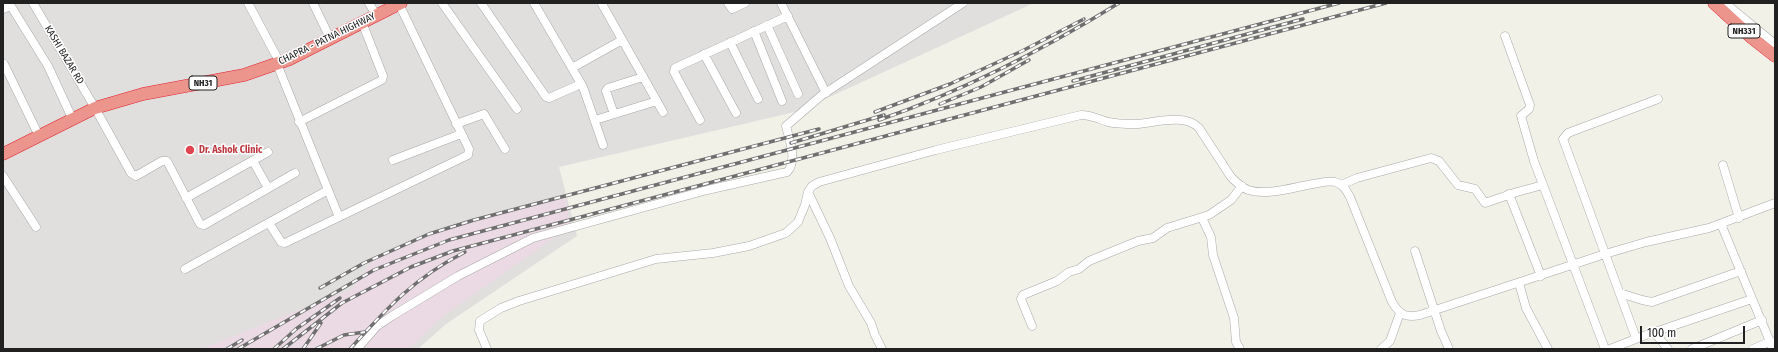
<!DOCTYPE html>
<style>
body{margin:0}
#map{position:relative;width:1778px;height:352px;overflow:hidden;background:#f2f1e8;font-family:"Fira Sans Condensed",sans-serif}
canvas{display:block}
.frame{position:absolute;inset:0;border:4px solid #212121;pointer-events:none}
.scale{position:absolute;left:1640px;top:326px;width:105px;height:18px;box-sizing:border-box;border:2px solid #212121;border-top:0;padding-left:5px;font-size:12px;line-height:14px;white-space:nowrap;color:#212121;-webkit-text-stroke:3px #fff;paint-order:stroke}
</style>
<div id="map">
<canvas width="1778" height="352"></canvas>
<div class="frame"></div>
<div class="scale">100 m</div>
</div>
<script>
const ctx = document.querySelector('canvas').getContext('2d');
ctx.lineJoin = 'round';
function paint(path, color) {
  ctx.fillStyle = color;
  ctx.fill(path, 'evenodd');
}
function strokePath(path, color, width, dash) {
  ctx.strokeStyle = color;
  ctx.lineWidth = width;
  ctx.lineCap = dash ? 'butt' : 'round';
  ctx.setLineDash(dash || []);
  ctx.stroke(path);
}
function write(font, color, halo, rows, align = 'center') {
  ctx.font = font + ' "Fira Sans Condensed",sans-serif';
  ctx.lineWidth = 3;
  ctx.setLineDash([]);
  ctx.textBaseline = 'middle';
  ctx.strokeStyle = halo;
  ctx.fillStyle = color;
  for (const [text, x, y, turn = 0] of rows) {
    ctx.save();
    ctx.translate(x, y);
    ctx.rotate((+turn || 0) * Math.PI / 180);
    ctx.textAlign = isNaN(turn) ? turn : align;
    if (halo) ctx.strokeText(text, 0, 0);
    ctx.fillText(text, 0, 0);
    ctx.restore();
  }
}
const residential = new Path2D(`
 M3,3H1034L799,111L559,167L577,236L446,324L418,349H3Z`);
const industrial = new Path2D(`
 M565,195L571,226L443,316L409,349H201L352,289L373,259L436,233Z`);
const minor = new Path2D(`
 M9,3L48,66L72,118
 M33,3L95,108L131,173L136,176L162,161H167L200,224L204,225L295,173
 M248,3L280,63
 M313,3L330,38
 M369,3L376,15
 M442,3L517,109
 M481,3L546,97L549,98L581,84
 M534,3L583,87L603,145
 M728,3L732,9L745,3
 M781,3L826,93
 M1725,3L1775,44
 M602,4L663,112
 M3,9L10,6
 M767,25L798,94
 M754,31L782,101
 M1505,36L1530,105L1529,109L1521,116L1534,161L1605,349
 M730,42L758,99
 M704,54L736,113
 M4,64L39,136
 M277,64L339,217
 M572,68L622,40
 M614,114L606,91L608,88L643,77
 M595,120L657,101
 M700,120L674,72L675,68L788,16
 M299,122L382,80L383,76L362,22
 M456,124L484,114L505,149
 M393,160L461,134
 M253,161L268,188
 M1723,165L1739,218
 M3,176L36,227
 M1341,185L1357,178L1431,158L1439,161L1458,185L1475,189L1485,203L1517,192L1543,185
 M808,192L830,238L849,286L871,323L875,335L882,349
 M1509,194L1541,276
 M186,198L268,152
 M1202,218L1211,237L1213,255L1234,318L1236,342L1240,349
 M269,223L281,242L285,243L468,155L469,149L399,4
 M1721,224L1773,349
 M1415,251L1441,331L1449,349
 M185,269L328,190
 M1519,283L1526,308L1548,349
 M1620,293L1642,300L1652,302L1741,271
 M1032,326L1021,299L1023,295L1057,281L1069,272L1079,269L1089,261L1138,241L1153,238L1167,228L1209,215L1231,200L1242,186
 M1654,332L1668,349
 M1636,338L1563,139L1568,133L1658,99
 M357,349L377,326L392,316L458,276L533,238L707,190L787,172C798,161 789,139 786,126L822,95L963,3
 M487,349L479,330L480,321L501,308L519,301L656,259L713,253L749,246L786,233L798,222L805,205L808,192L812,186L819,182L936,150L1081,115C1091,115 1099,119 1108,122C1117,124 1127,124 1136,124C1154,123 1185,113 1199,128L1231,177C1236,182 1241,187 1248,190C1268,196 1294,187 1313,184C1320,183 1328,180 1335,182C1343,184 1346,190 1350,197L1392,302C1400,315 1406,318 1420,315L1605,254L1646,242L1709,228L1775,203
 M1381,349L1390,341L1400,313
 M1610,349L1646,335L1752,299
 M1692,349L1762,320
 M1753,349L1771,341`);
const highway = new Path2D(`
 M1714,3L1752,38L1775,56
 M3,154L95,108L143,94L244,75L290,59L401,3`);
const rail = new Path2D(`
 M1073,81L1303,19
 M940,104L981,87L1029,60
 M875,112L950,84L1022,51L1084,19
 M879,120C963,91 1043,50 1119,3
 M791,143L884,115
 M320,288L364,263L429,234L474,220L819,129
 M227,349L242,340
 M238,349L374,270L449,240L1339,3
 M274,349L296,329L340,298
 M283,349L342,303L411,267L453,251L1386,3
 M303,349L321,323
 M316,349L344,335L365,332
 M350,349C387,308 414,278 465,252`);
const markers = [
 [190,150,5,"#e0444e"]
];
const shields = [
 [1744,31,32],
 [203,83,28]
];
const shieldNames = [
 ["NH331",1744,31],
 ["NH31",203,83]
];
const streetNames = [
 ["CHAPRA - PATNA HIGHWAY",327,39,-26],
 ["KASHI BAZAR RD",64,55,59]
];
const healthNames = [
 ["Dr. Ashok Clinic",199,150]
];
paint(residential, '#e0dfde');
paint(industrial, '#ebdae3');
strokePath(minor, '#a8a8a8', 9);
strokePath(highway, '#e42130', 13);
strokePath(minor, '#fff', 8);
strokePath(highway, '#ec958d', 12);
strokePath(rail, '#6f6f6f', 3.5);
strokePath(rail, '#fff', 2, [6]);
for (const [x, y, r, color] of markers) {
  const dot = new Path2D();
  dot.arc(x, y, r, 0, 2 * Math.PI);
  ctx.fillStyle = color;
  ctx.fill(dot);
  strokePath(dot, '#fff', 1.5);
}
for (const [x, y, w] of shields) {
  const box = new Path2D();
  box.roundRect(x - w / 2, y - 7, w, 14, 3);
  ctx.fillStyle = '#fff';
  ctx.fill(box);
  strokePath(box, '#212121', 1);
}
write('bold 9px', '#212121', null, shieldNames);
write('10px', '#212121', '#fff', streetNames);
write('bold 10px', '#be3a42', '#fff', healthNames, 'left');
</script>
